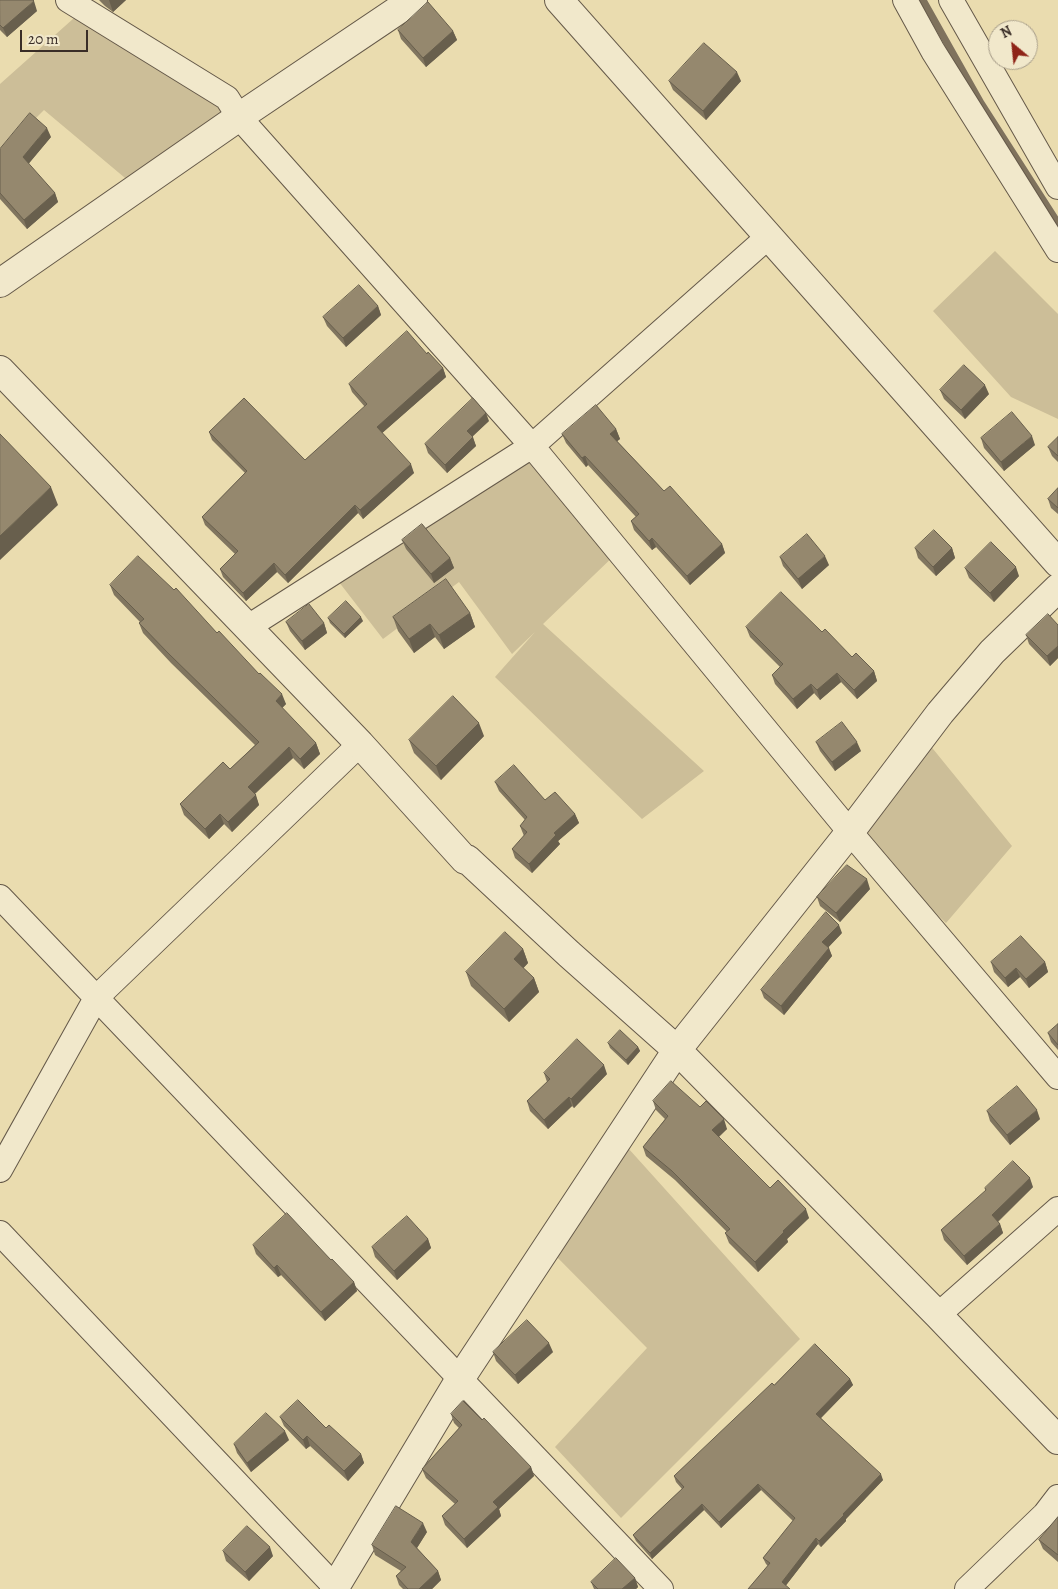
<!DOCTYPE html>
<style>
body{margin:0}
#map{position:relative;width:1058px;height:1589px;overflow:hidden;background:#eadcaf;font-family:Alegreya,serif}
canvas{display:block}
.north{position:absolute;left:988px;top:20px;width:50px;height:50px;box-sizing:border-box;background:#f1e8cb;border:1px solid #a79d89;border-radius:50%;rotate:332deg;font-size:14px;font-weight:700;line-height:20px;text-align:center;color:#392d27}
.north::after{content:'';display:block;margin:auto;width:18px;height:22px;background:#8f2418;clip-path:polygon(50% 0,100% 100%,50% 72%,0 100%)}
.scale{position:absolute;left:20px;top:30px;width:68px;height:22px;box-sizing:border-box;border:2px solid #392d27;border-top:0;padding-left:6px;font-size:15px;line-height:18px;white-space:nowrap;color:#392d27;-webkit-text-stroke:4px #f1e8cb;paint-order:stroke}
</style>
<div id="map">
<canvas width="1058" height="1589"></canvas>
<div class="north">N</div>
<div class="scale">20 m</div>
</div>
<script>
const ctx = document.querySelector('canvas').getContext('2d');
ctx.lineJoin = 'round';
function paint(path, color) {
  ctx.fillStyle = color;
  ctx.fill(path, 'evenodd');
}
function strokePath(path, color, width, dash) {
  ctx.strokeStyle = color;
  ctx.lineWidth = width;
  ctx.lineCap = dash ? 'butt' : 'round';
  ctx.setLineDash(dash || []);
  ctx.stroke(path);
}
const green = new Path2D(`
 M83,10L237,113L137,188L44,110L0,154V84Z
 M995,251L1058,314V419L1011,397L933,311Z
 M532,446L619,551L543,624L704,771L642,819L495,677L535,632L512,654L459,582L383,639L332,573Z
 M929,744L1012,846L946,923L850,832Z
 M619,1138L800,1339L621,1518L555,1447L647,1348L547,1247Z`);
const stream = new Path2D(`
 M923,0L981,103L1058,223`);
const minor = new Path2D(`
 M68,0L227,98L239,117L532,446L850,832L1058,1077
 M905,0L933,51L1058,250
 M951,0L1058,187
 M248,627L532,446L768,237
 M0,897L661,1589
 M0,1170L96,998L360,744
 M0,1233L337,1589
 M938,1315L1058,1209
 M967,1589L1045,1514L1058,1497`);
const tertiary = new Path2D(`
 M559,0L1058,563
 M0,283L239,117L413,0
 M0,370L360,744L465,860L467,859L569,954L677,1050L938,1315L1058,1440
 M334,1589L460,1379L677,1050L850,832L940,713L992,652L1058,588`);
const wall = new Path2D(`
 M0,0L37,11L7,37L0,30Z
 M99,0H126L113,12L105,6Z
 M398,30L453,31L457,40L426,67L401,39Z
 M669,81H741L706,120L673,90Z
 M51,137L28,164L55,193L58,202L27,229L0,199V149Z
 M378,306L381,315L346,347L327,326L323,317Z
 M427,354L443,368L446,377L382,433L414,473L363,519L358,513L288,583L277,572L246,601L223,577L220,569L235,554L205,525L202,517L245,473L212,440L209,432L305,460L365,407L352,392L349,384Z
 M940,390L989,394L965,419L944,399Z
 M489,421L472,436L476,446L447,473L428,453L425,444Z
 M616,429L620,439L617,441L664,491L722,544L725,553L690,585L656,547L652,550L634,530L631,521L636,517L588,465L586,467L566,443L562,434Z
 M1058,437V462L1052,456L1048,447Z
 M981,438L1035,445L1004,471L984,448Z
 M1058,488V514L1051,508L1048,499Z
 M402,540L450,558L454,568L434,583L406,549Z
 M915,548H952L955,558L936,576L918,558Z
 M780,557L829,565L802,589L783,566Z
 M965,568L1019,576L994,602L969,578Z
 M110,585L217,633L286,704L282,708L316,743L320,754L304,769L293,758L255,794L259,805L232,832L224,824L209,839L184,815L180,804L230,769L255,745L171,663L143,633L139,623L140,622L114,595Z
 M470,613L475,627L444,649L435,637L414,653L398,631L393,617Z
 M328,618L363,621L345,638L330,623Z
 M286,622L324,623L327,633L305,650L290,631Z
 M1058,625V658L1050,666L1029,644L1026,635Z
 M746,627L822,632L852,657L874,671L877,681L857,699L841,682L820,700L814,693L797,709L775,684L772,675L780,667L750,637Z
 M484,736L441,780L414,753L409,740Z
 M816,742L861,751L835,771L820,751Z
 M495,782L545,800L575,814L579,823L558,841L560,844L532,873L515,858L512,849L524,836L520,826L525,820L499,791Z
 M870,889L840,922L820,906L817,897Z
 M842,933L828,947L832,956L784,1015L764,998L761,990Z
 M523,949L528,963L523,968L534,978L539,992L509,1022L471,986L466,972Z
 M991,962H1045L1048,972L1029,988L1020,977L1008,987L994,972Z
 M1058,1024V1050L1051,1042L1048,1033Z
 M608,1043L638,1047L640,1051L628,1065L610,1048Z
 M544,1073L607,1074L574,1108L572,1106L548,1129L530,1111L527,1101L547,1082Z
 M653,1101L700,1107L727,1129L719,1137L770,1188L809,1218L787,1239L788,1242L758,1272L729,1243L725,1233L727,1232L675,1180L646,1156L643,1147L665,1119L656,1110Z
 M987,1111L1040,1119L1010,1145L990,1121Z
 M1033,1187L998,1222L1000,1224L1003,1233L967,1265L944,1240L941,1230L986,1191L985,1188Z
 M428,1239L431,1248L397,1280L375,1257L372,1247Z
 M253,1245L331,1260L354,1282L357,1291L325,1321L281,1275L278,1277L256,1254Z
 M493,1352H553L518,1384L496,1361Z
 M850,1379L853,1385L821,1418L883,1480L846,1519V1521L821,1547L818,1544L786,1585L748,1589L768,1566L766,1564L763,1558L793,1521L761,1490L721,1528L704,1510L652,1559L636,1541L633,1535L682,1489L676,1482L674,1476L774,1385Z
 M451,1414L531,1467L534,1476L499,1509L501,1516L467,1548L445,1525L442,1516L455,1504L426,1478L422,1469L459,1428L454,1423Z
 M280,1417L361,1454L364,1463L348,1481L310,1446L306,1449L284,1426Z
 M289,1440L251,1472L237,1453L234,1444Z
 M1058,1517V1562L1043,1549L1039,1540Z
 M427,1532L417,1548L438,1571L441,1580L432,1589H403L399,1585L396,1576L401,1571L375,1555L372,1545Z
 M223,1551L273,1556L249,1581L226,1561Z
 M635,1578L638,1587L636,1589H594L591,1582Z`);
const shadedWall = new Path2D(`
 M109,0H126L113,12Z
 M34,1L37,11L7,37L3,28Z
 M453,31L457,40L426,67L423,58Z
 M737,72L741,81L706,120L703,111Z
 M47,128L51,137L26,167L23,157Z
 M55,193L58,202L27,229L24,220Z
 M378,306L381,315L346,347L343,338Z
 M443,368L446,377L380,435L377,427Z
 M985,385L989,394L965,419L961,410Z
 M486,413L489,421L470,439L467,431Z
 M616,429L620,439L614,444L610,434Z
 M1032,436L1035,445L1004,471L1001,462Z
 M473,437L476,446L447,473L445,465Z
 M585,456L588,465L586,467L582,458Z
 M411,464L414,473L363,519L360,510Z
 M51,487L58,505L0,560V536Z
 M355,505L358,513L288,583L285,575Z
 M652,538L656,547L652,550L649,541Z
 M722,544L725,553L690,585L687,576Z
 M952,548L955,558L936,576L933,567Z
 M825,556L829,565L802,589L798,579Z
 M450,558L454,568L434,583L431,574Z
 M274,563L277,572L246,601L243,593Z
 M1016,567L1019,576L994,602L990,593Z
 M470,613L475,627L444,649L439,635Z
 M361,617L363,621L345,638L344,634Z
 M324,623L327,633L305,650L302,641Z
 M430,624L435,637L414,653L409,639Z
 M1058,646V658L1050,666L1047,656Z
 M874,671L877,681L857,699L854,690Z
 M837,673L841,682L820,700L817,690Z
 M811,684L814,693L797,709L793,699Z
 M282,694L286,704L279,711L276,701Z
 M479,723L484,736L441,780L436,766Z
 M857,742L861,751L835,771L832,762Z
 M316,743L320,754L304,769L300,759Z
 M289,747L293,758L251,797L248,787Z
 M256,795L259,805L232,832L228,822Z
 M220,814L224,824L209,839L205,829Z
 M575,814L579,823L558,841L560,844L532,873L529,864L554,833Z
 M867,879L870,889L840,922L836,913Z
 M839,925L842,933L825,951L822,942Z
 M829,948L832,956L784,1015L781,1006Z
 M523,949L528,963L519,973L514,959Z
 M1045,962L1048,972L1029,988L1026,979Z
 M1016,968L1020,977L1008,987L1005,978Z
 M534,978L539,992L509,1022L504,1009Z
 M638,1047L640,1051L628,1065L626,1060Z
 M604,1065L607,1074L574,1108L571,1099Z
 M569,1097L572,1106L548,1129L544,1120Z
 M1037,1110L1040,1119L1010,1145L1007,1135Z
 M724,1119L727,1129L716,1139L712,1130Z
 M1030,1178L1033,1187L995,1224L992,1215Z
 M806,1209L809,1218L787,1239L788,1242L758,1272L755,1262L783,1231Z
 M1000,1224L1003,1233L967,1265L964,1256Z
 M428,1239L431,1248L397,1280L394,1271Z
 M277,1265L281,1275L278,1277L274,1268Z
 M354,1282L357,1291L325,1321L321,1312Z
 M549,1343L553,1352L518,1384L515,1375Z
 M850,1379L853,1385L819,1420L816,1414Z
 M285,1431L289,1440L251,1472L247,1463Z
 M307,1436L310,1446L306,1449L303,1440Z
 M361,1454L364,1463L348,1481L344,1471Z
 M531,1467L534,1476L499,1509L501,1516L467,1548L464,1539L493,1502Z
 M881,1474L883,1480L846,1519V1521L821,1547L819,1541L843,1514Z
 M758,1484L761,1490L721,1528L719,1522Z
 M702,1504L704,1510L652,1559L650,1553Z
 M423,1523L427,1532L415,1551L411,1542Z
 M816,1538L818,1544L784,1588L782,1582Z
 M270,1547L273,1556L249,1581L245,1572Z
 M438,1571L441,1580L432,1589H419Z
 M635,1578L638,1587L636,1589H622Z`);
const building = new Path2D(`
 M0,0H33L34,1L3,28L0,25Z
 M428,2L453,31L423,58L398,30Z
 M704,43L737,72L703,111L669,81Z
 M30,113L47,128L23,157L55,193L24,220L0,193V149Z
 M359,285L378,306L343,338L323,317Z
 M407,331L427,354L428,352L443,368L377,427L411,464L360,510L355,505L285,575L274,563L243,593L220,569L238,551L202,517L247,471L209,432L244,398L305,460L367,404L349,384Z
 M964,365L985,385L961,410L940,390Z
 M473,398L486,413L467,431L473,437L445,465L425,444Z
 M596,405L616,429L610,434L664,491L670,486L722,544L687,576L652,538L649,541L631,521L639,514L585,456L582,458L562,434Z
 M1012,412L1032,436L1001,462L981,438Z
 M0,434L51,487L0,536Z
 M1058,437V456L1048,447Z
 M1058,488V508L1048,499Z
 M422,524L450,558L431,574L402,540Z
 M934,530L952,548L933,567L915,548Z
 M807,534L825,556L798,579L780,557Z
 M991,542L1016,567L990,593L965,568Z
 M138,556L174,590L176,588L217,633L219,631L259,674L260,673L282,694L276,701L316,743L300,759L289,747L248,787L256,795L228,822L220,814L205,829L180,804L223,762L230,769L259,742L168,653L139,623L144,619L110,585Z
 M446,579L470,613L439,635L430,624L409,639L393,617Z
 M781,592L822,632L825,629L852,657L856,653L874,671L854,690L837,673L817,690L811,684L793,699L772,675L783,664L746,627Z
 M346,601L361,617L344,634L328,618Z
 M309,604L324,623L302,641L286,622Z
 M1048,614L1058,625V646L1047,656L1026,635Z
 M453,696L479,723L436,766L409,740Z
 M842,722L857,742L832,762L816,742Z
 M514,765L545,800L555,792L575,814L554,833L556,835L529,864L512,849L527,832L520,826L527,817L495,782Z
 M847,865L867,879L836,913L817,897Z
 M826,912L839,925L822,942L829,948L781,1006L761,990Z
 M505,932L523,949L514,959L534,978L504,1009L466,972Z
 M1021,936L1045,962L1026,979L1016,968L1005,978L991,962Z
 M1058,1024V1045L1048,1033Z
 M620,1030L638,1047L626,1060L608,1043Z
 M577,1039L604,1065L571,1099L569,1097L544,1120L527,1101L550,1079L544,1073Z
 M671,1081L700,1107L706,1101L724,1119L712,1130L770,1188L778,1180L806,1209L783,1231L784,1232L755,1262L725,1233L730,1229L672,1171L643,1147L668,1116L653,1101Z
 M1017,1086L1037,1110L1007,1135L987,1111Z
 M1013,1161L1030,1178L992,1215L1000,1224L964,1256L941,1230L986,1190L985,1188Z
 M287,1213L331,1260L332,1259L354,1282L321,1312L277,1265L274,1268L253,1245Z
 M407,1216L428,1239L394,1271L372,1247Z
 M527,1320L549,1343L515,1375L493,1352Z
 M815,1344L850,1379L816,1414L881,1474L843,1514L844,1515L819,1541L816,1538L782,1582L790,1589H748L770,1563L763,1558L795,1518L758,1484L719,1522L702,1504L650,1553L633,1535L684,1487L674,1476L772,1383L774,1385Z
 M298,1400L326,1428L329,1425L361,1454L344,1471L307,1436L303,1440L280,1417Z
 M463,1401L482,1420L484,1418L531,1467L493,1502L498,1507L464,1539L442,1516L458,1501L422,1469L462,1425L451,1414Z
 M266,1413L285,1431L247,1463L234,1444Z
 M396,1506L423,1523L411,1542L438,1571L419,1589H408L396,1576L406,1567L372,1545Z
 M1058,1517V1555L1039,1540Z
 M247,1526L270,1547L245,1572L223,1551Z
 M616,1558L635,1578L622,1589H598L591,1582Z`);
paint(green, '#ccbe98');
strokePath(stream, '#7f725d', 7);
strokePath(minor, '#655949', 26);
strokePath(tertiary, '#655949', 30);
strokePath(minor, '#f1e8cb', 24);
strokePath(tertiary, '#f1e8cb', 28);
paint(wall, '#80755f');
paint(shadedWall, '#685f4d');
paint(building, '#95886e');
strokePath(building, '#685f4d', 1);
</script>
